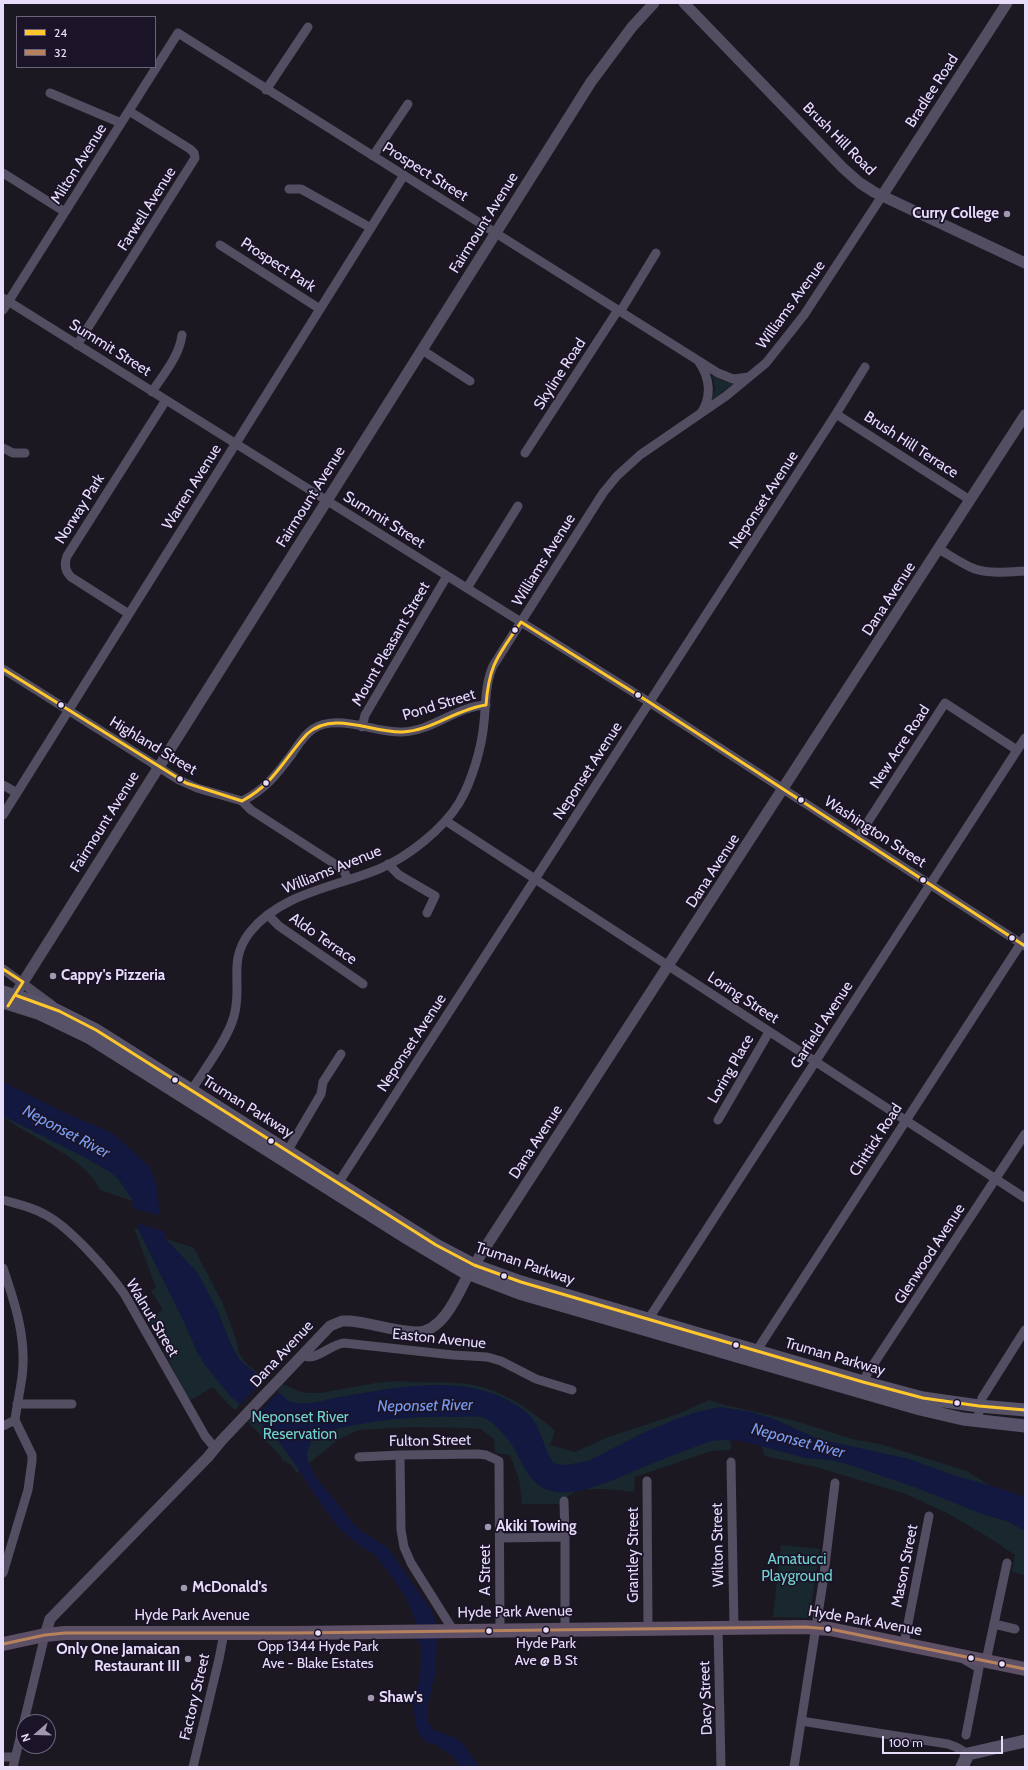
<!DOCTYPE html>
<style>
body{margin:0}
#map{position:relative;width:1028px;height:1770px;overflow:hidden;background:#1c1822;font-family:Cabin,sans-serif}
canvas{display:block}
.frame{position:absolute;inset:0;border:4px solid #e7ddfb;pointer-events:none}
.legend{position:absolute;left:16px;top:16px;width:140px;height:52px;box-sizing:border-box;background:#1b1327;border:1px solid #6d647c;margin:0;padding:5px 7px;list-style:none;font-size:12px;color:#e7ddfb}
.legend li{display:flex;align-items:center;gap:8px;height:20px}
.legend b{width:20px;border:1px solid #6d647c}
.north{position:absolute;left:16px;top:1714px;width:40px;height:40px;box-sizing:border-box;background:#1b1327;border:1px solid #6d647c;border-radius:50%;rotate:250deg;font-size:11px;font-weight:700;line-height:16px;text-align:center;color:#e7ddfb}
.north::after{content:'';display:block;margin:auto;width:14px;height:18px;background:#a098af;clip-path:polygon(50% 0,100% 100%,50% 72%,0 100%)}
.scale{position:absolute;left:882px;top:1736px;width:121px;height:18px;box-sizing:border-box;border:2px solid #e7ddfb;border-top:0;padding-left:5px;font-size:12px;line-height:14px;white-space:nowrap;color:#e7ddfb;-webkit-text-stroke:3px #1b1327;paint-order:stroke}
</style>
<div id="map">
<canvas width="1028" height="1770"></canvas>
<div class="frame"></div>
<ul class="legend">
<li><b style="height:5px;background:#ffc72c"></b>24</li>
<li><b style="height:5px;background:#b6815c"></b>32</li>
</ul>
<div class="north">N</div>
<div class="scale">100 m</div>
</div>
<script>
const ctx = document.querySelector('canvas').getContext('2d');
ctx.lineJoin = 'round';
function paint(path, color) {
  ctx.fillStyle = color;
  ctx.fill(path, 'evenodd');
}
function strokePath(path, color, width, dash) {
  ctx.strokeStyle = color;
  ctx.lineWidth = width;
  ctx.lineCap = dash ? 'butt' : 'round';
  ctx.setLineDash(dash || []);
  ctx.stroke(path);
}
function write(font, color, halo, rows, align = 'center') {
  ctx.font = font + ' Cabin,sans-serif';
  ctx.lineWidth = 3.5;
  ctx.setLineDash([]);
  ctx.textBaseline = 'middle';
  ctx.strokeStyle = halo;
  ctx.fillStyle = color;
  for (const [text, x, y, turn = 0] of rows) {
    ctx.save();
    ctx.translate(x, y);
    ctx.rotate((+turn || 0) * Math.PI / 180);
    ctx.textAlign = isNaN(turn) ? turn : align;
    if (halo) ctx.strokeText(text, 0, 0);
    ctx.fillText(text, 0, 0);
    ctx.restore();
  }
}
const green = new Path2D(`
 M712,375L723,381L733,384L712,400L715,388Z
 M3,1099L92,1142L147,1206L100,1190C86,1157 32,1139 3,1117Z
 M134,1228L194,1248L223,1304L237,1342L239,1353L244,1361L259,1374L266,1378L235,1410L227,1403L213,1387L189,1401L148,1319L163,1310L151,1291L156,1288Z
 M399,1381C421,1384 444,1381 467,1384C499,1388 529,1408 553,1429L555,1431L550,1445L575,1452L606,1438L678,1414L709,1400L725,1405L796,1421L852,1439L880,1444L954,1467L967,1471L1025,1508V1575L1012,1572L1015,1555L993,1540L947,1513L906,1494L816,1467L765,1456L759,1441L730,1435L731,1450L711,1451L635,1477L634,1492C618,1490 587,1486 573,1493C568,1495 565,1500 562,1504H522L519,1479L510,1455L495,1453L494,1439L480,1429L469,1428L411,1427L359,1430L339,1439L297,1473L290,1464L281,1460L282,1458L248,1422L283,1384L298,1391L307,1393H320L376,1383Z
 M781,1545L820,1549L809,1618L773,1617Z`);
const water = new Path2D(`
 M3,1082L68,1114L108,1131L116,1136L149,1166L156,1181L159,1210L166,1239L197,1272L217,1309L230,1342L240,1360L289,1401C307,1407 322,1400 340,1397C394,1388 456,1374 508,1400C516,1405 526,1410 532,1418C541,1429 544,1449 553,1462L557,1464L566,1465L588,1461L645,1432L674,1420L697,1412L720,1407L752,1412L774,1419L818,1439L909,1459L953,1475L1002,1489L1025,1497V1531L1007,1521L982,1514L917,1488L847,1464L831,1460L805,1458L742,1441L721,1440L711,1441C689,1449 668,1457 646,1466C620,1476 577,1500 548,1490C525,1482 521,1454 506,1437C499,1429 491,1419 480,1417C471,1416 462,1417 453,1417C408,1415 362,1422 318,1433L312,1439L307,1453L308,1462L316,1477L358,1529L387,1547L430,1608L435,1619L437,1638L435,1675L428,1703V1722L434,1730L456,1738L463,1744L477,1763V1767H460L453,1756L436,1745L426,1742L417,1731L413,1705L420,1677L422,1644L418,1643L416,1622L407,1599L389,1573L374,1554L360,1546L338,1527L321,1504L291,1458L272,1433L231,1397L205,1365L197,1352L183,1320L140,1233L132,1199L119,1180L110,1172L84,1157L3,1116Z`);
const pier = new Path2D(`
 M132,1208L163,1216L167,1232L136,1223Z
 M264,1379L279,1392L252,1420L238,1407Z`);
const minor = new Path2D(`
 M266,90L308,27
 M50,93L121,123
 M373,156L408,104
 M3,173L65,212
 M289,189H301L371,228
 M220,245L320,309
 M3,298L649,702L1025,946
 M3,310L178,33L718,373L733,379L749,377
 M620,312L656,253
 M77,345L195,158L194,153L190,149L129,111
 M422,350L470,381
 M699,362C710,378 712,397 701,413
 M152,392C164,373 179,357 182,335
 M836,414L970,500
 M3,448L13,453H25
 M525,453L618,310
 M939,549C951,556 962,564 975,569C991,574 1009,572 1025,571
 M467,588L518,506
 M129,614L71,577C65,571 64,564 67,556L166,400
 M3,669L179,780L197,788L242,801L251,810L338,866L344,871L348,880
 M362,727L365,715L447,576
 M3,785L17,793
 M242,801C265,790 277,774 292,754C298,745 304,735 313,729C338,713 375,733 402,732C433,731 457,706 486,705
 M3,815L404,175
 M446,821L1025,1198
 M858,837L945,703L1017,750
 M388,864L399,875L435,896L427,913
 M268,915L279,926L363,984
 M3,969L52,1005
 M189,1094C202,1073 228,1039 234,1016C243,985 227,961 250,932C281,893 336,887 379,869C408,857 443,829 459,803C472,781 482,747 484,722C486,704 485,684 493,666L603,493L617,476L640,455L726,396L766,363L804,315L882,196
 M718,1120L769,1032
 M288,1150L321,1094L323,1082L341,1054
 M335,1188L836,414L865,367
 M3,1200C17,1204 32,1207 44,1214C69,1226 109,1272 125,1295L205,1436L215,1448
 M3,1268C15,1303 27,1339 22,1377C20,1391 17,1405 15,1420
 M646,1323L1025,738
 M302,1355C315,1363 330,1344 344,1343L453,1355L487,1357L501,1361L536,1379L572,1390
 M755,1355L761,1344L1025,937
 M862,1386L867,1374L1025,1134
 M17,1404H72
 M977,1421L982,1398L1025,1330
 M3,1426L15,1420
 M400,1455L401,1530L404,1547L411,1563L453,1630
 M359,1457L400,1455L478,1454L486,1455L499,1461L500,1630
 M731,1462L734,1627
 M647,1481L648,1628
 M564,1501L565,1537V1629
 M500,1538L565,1537
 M3,1573L28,1490L32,1461V1455L15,1420
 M994,1624L1015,1629
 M718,1628L721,1767
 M904,1644L929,1516
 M965,1660L979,1668L966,1735
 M986,1661L1007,1563
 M801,1721L948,1744L956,1747L968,1754
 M3,1757H15
 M13,1767L45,1635
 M193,1767L219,1659L224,1633
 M794,1767L823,1582L835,1483`);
const tertiary = new Path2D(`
 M684,3L843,168L860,183L874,192L1025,263
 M882,196L1007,3
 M15,995L591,82L632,27L654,3
 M45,1635L50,1619L208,1457L221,1441L330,1326L342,1321H350C373,1323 395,1332 417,1332C443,1332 458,1294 468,1275C473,1267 478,1259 483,1251L1025,415`);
const secondary = new Path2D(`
 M3,992L48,1006L96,1030L436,1245L474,1265L521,1282L863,1382L923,1398L979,1406L1025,1410
 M3,1002L38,1013L90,1038L407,1238L462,1271L519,1293L920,1409L963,1419L1025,1426
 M962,1767L968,1754L1025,1741`);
const primary = new Path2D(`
 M3,1644L45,1635L65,1633H293L805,1627L830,1629L1025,1669`);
const bus1 = new Path2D(`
 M3,669L186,783L242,801C275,783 283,760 307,734C334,710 371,733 402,732C432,731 456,709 486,705C489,663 499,655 521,622L649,702L1025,946
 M3,969L23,982L8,1006
 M15,995L59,1011L96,1030L436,1245L474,1265L521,1282L863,1382L923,1398L979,1406L1025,1410`);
const bus2 = new Path2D(`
 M3,1644L45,1635L65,1633H293L805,1627L830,1629L1025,1669`);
const markers = [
 [1007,214,4,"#a098af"],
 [515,630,3.5,"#e7ddfb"],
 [638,695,3.5,"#e7ddfb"],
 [61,705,3.5,"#e7ddfb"],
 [180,779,3.5,"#e7ddfb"],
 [266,783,3.5,"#e7ddfb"],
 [801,800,3.5,"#e7ddfb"],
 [923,880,3.5,"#e7ddfb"],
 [1012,938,3.5,"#e7ddfb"],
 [53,976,4,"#a098af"],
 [175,1080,3.5,"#e7ddfb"],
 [271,1141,3.5,"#e7ddfb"],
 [504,1276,3.5,"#e7ddfb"],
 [736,1345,3.5,"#e7ddfb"],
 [957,1403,3.5,"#e7ddfb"],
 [488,1527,4,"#a098af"],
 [184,1588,4,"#a098af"],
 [828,1629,3.5,"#e7ddfb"],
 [546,1630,3.5,"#e7ddfb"],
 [489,1631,3.5,"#e7ddfb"],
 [318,1633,3.5,"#e7ddfb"],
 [971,1658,3.5,"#e7ddfb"],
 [188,1659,4,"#a098af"],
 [1002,1664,3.5,"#e7ddfb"],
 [371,1698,4,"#a098af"]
];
const busNames = [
 ["Hyde Park",546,1644],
 ["Ave @ B St",546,1661],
 ["Opp 1344 Hyde Park",318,1647],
 ["Ave - Blake Estates",318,1664]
];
const streetNames = [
 ["Bradlee Road",932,91,-57],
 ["Brush Hill Road",839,139,45],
 ["Milton Avenue",79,164,-58],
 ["Prospect Street",425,172,32],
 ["Farwell Avenue",147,209,-58],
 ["Fairmount Avenue",484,223,-58],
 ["Prospect Park",278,265,33],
 ["Williams Avenue",791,305,-54],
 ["Summit Street",110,348,32],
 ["Skyline Road",560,374,-57],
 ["Brush Hill Terrace",911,445,33],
 ["Warren Avenue",192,487,-58],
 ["Fairmount Avenue",311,497,-58],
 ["Neponset Avenue",764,500,-57],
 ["Norway Park",80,509,-58],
 ["Summit Street",384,520,32],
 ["Williams Avenue",544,560,-58],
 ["Dana Avenue",889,599,-57],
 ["Mount Pleasant Street",391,644,-60],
 ["Pond Street",439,705,-17],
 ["Highland Street",153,746,31],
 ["New Acre Road",900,747,-57],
 ["Neponset Avenue",588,771,-57],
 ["Fairmount Avenue",105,822,-58],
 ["Washington Street",875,832,33],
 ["Williams Avenue",332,870,-22],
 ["Dana Avenue",713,871,-57],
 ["Aldo Terrace",323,939,35],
 ["Loring Street",743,998,33],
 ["Garfield Avenue",822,1025,-57],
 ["Neponset Avenue",412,1043,-57],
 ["Loring Place",731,1069,-60],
 ["Truman Parkway",248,1107,32],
 ["Chittick Road",876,1140,-57],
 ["Dana Avenue",536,1142,-57],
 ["Glenwood Avenue",930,1254,-57],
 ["Truman Parkway",525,1264,19],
 ["Walnut Street",152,1318,59],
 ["Easton Avenue",439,1339,6],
 ["Dana Avenue",282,1354,-47],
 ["Truman Parkway",835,1357,16],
 ["Fulton Street",430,1441,-1],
 ["Wilton Street",718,1545,-91],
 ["Grantley Street",634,1555,-90],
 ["Mason Street",905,1566,-79],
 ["A Street",486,1570,-90],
 ["Hyde Park Avenue",515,1612,-1],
 ["Hyde Park Avenue",192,1616],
 ["Hyde Park Avenue",865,1621,10],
 ["Factory Street",195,1697,-77],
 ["Dacy Street",706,1698,-92]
];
const poiNames = [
 ["Curry College",999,214,"right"],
 ["Cappy's Pizzeria",61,976],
 ["Akiki Towing",496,1527],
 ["McDonald's",192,1588],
 ["Only One Jamaican",180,1650,"right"],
 ["Restaurant III",180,1667,"right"],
 ["Shaw's",379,1698]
];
const parkNames = [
 ["Neponset River",300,1418],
 ["Reservation",300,1435],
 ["Amatucci",797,1560],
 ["Playground",797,1577]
];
const waterNames = [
 ["Neponset River",66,1132,28],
 ["Neponset River",425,1406,-1],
 ["Neponset River",798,1441,15]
];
paint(green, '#18282e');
paint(water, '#12183f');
paint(pier, '#1c1822');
strokePath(minor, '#534e61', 9);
strokePath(tertiary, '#534e61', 11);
strokePath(secondary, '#585268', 13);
strokePath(primary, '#5c4f66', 14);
strokePath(bus1, '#ffc72c', 3);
strokePath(bus2, '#b6815c', 3);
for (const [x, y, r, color] of markers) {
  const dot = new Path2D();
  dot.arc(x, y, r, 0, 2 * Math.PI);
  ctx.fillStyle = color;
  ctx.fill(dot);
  strokePath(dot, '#1b1327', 1.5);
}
write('14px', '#e7ddfb', '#1b1327', busNames);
write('15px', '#e7ddfb', '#1b1327', streetNames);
write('bold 15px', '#e7ddfb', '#1b1327', poiNames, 'left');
write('15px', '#71d3d1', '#1b1327', parkNames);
write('italic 16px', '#779cef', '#1b1327', waterNames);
</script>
